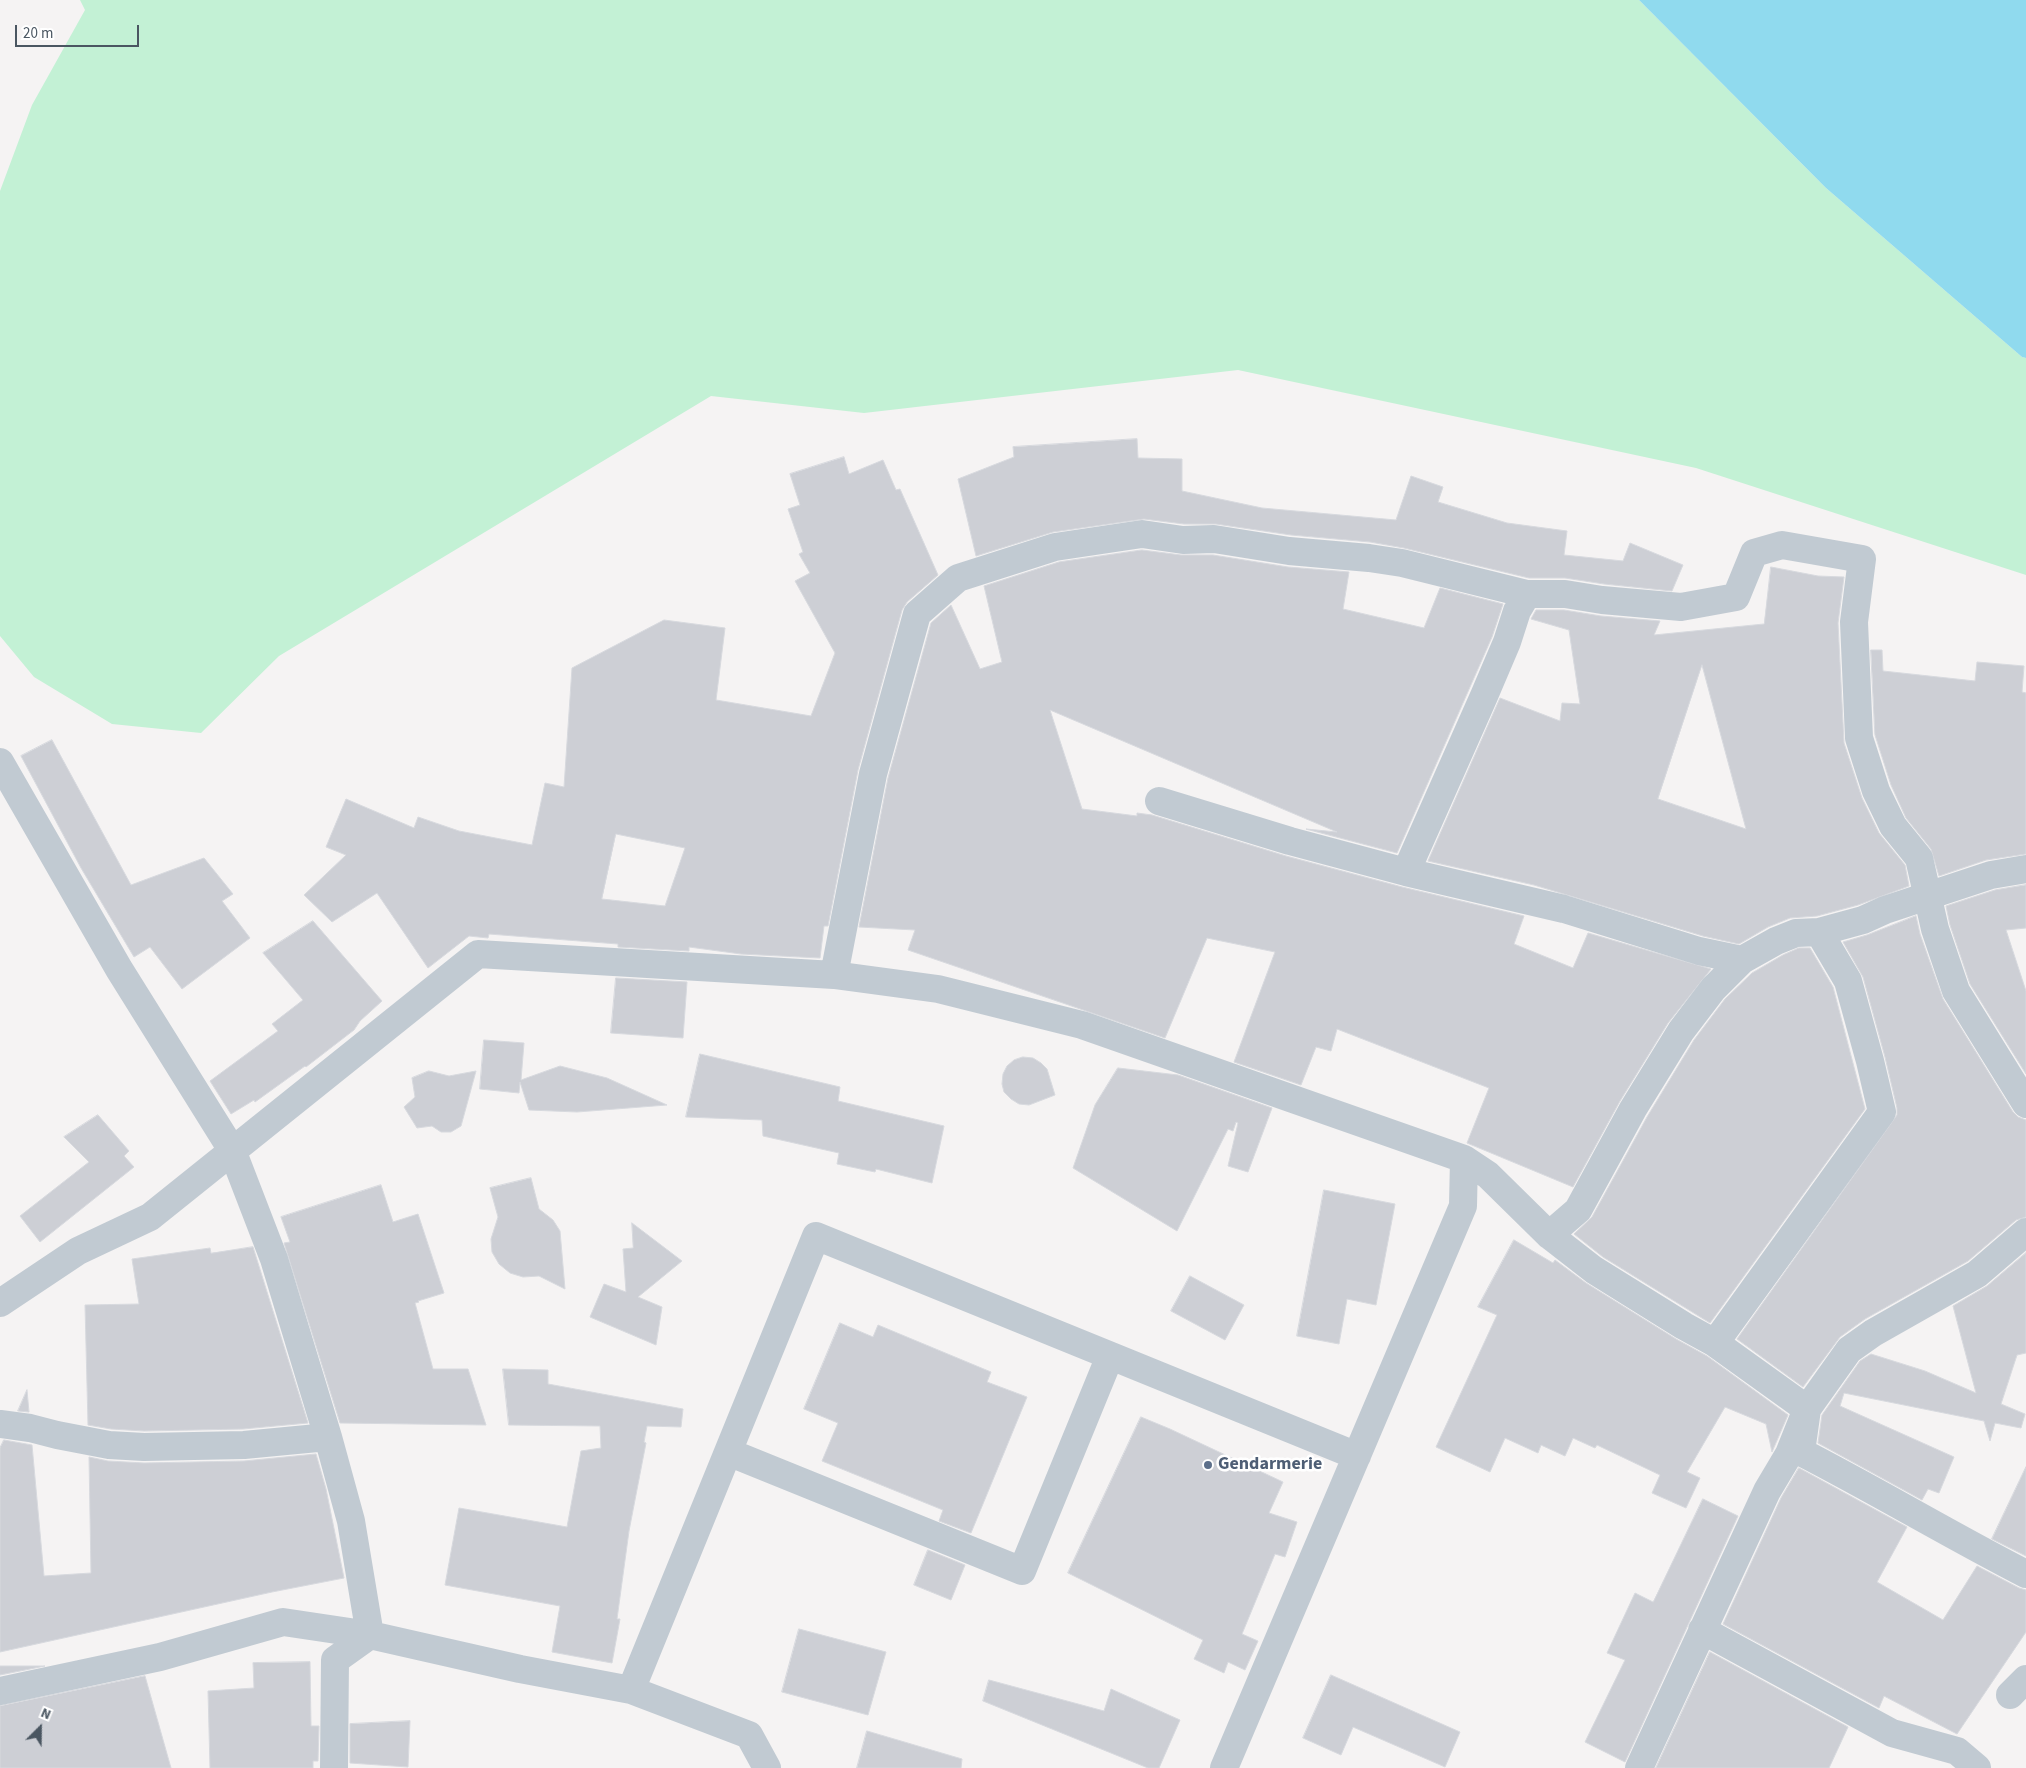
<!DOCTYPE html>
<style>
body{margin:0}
#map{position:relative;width:2026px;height:1768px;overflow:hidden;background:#f5f3f3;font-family:"Source Sans 3",sans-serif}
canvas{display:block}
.north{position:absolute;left:15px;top:1703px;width:50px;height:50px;-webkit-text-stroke:4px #fff;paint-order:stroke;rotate:23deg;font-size:14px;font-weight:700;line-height:20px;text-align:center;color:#4a5661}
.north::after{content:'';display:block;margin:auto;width:18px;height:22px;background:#4a5661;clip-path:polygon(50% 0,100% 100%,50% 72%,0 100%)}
.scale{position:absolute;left:15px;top:25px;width:124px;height:22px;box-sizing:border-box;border:2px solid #4a5661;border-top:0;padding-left:6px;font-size:15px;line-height:18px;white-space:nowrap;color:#4a5661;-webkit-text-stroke:4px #fff;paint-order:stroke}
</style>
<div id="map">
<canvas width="2026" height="1768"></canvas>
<div class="north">N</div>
<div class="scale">20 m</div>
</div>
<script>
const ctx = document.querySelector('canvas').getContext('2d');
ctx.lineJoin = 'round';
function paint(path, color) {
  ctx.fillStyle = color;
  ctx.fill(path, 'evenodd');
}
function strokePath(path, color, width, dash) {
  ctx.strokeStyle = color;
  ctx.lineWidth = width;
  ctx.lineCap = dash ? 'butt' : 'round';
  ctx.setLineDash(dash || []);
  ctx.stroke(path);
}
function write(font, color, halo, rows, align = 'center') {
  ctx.font = font + ' "Source Sans 3",sans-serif';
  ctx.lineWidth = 5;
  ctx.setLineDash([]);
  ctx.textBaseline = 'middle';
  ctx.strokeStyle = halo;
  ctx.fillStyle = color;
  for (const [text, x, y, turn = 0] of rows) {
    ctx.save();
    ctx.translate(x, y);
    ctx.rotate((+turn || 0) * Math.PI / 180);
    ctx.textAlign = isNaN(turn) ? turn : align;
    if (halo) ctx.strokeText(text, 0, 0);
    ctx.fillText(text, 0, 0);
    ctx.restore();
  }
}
const green = new Path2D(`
 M80,0H1639L1826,188L2022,357L2026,358V575L1696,468L1238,370L864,413L711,396L279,656L201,733L112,724L34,677L0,636V191L32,105L85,10Z`);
const water = new Path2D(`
 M1639,0H2026V358L2022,357L1826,188Z`);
const building = new Path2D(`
 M1137,439L1138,458L1182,459V491L1262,508L1396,520L1411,476L1443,487L1438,502L1507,523L1567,531L1564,555L1623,561L1630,543L1683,565L1672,591L1604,584L1565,578H1529L1404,548L1370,542L1291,535L1216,524H1184L1144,519L1053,532L976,556L958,479L1014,457L1013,447Z
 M844,457L849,474L883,460L896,490L900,489L938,575L907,602L902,610L858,770L828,926H824L820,958L741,954L689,947V951L618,947V944L489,934L488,938L469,936L428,968L377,893L332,922L304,895L346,855L326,847L346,799L414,828L418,817L459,831L532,845L545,783L564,787L572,668L664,620L725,628L716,700L811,716L835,653L795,581L810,573L799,554L803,552L788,509L800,505L790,474ZM616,834L685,848L665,906L602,899Z
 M1142,550L1181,555H1213L1288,567L1349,572L1343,609L1424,628L1440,588L1503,604L1492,637L1397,853L1306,829L1337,832L1050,710L1082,809L1137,816V813L1152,815L1286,856L1402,887L1524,916L1514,944L1573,968L1588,933L1711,969L1668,1023L1620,1101L1573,1187L1467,1143L1489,1088L1337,1029L1331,1051L1316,1047L1301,1085L1234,1062L1275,952L1207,938L1165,1038L908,950L915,930L859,927L888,778L931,623L951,605L980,669L1002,662L984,586L1059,562Z
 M1771,567L1818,576L1844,577L1838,623L1844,743L1862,798L1879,833L1905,865L1909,886L1858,905L1817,916L1790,918L1768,927L1739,944L1703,936L1534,885L1428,861L1500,698L1560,721L1562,703L1580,704L1569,630L1531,619L1536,610H1564L1601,616L1660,621L1654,635L1764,624ZM1702,665L1746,829L1658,799Z
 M1871,650H1882L1883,671L1975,681L1977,662L2024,666L2022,692L2026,693V854L1986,860L1939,876L1931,849L1906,818L1891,785L1875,735Z
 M52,740L131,885L204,858L233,894L222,901L250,938L182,989L150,947L134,957L81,868L21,756Z
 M2026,885V928L2006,930L2026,991V1074L1970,984L1950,925L1946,906L1995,890Z
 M1916,916L1920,934L1943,999L2013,1112L2018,1117L2026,1120V1217L2016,1220L1968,1261L1865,1319L1840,1337L1803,1387L1737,1339L1897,1115V1108L1885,1057L1863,977L1843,942L1867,935Z
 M313,921L382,1001L360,1021L354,1030L306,1067L305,1066L255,1102L254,1100L231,1114L210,1081L278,1031L272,1024L303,1000L263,953Z
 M1799,948H1810L1833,987L1865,1109L1710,1323L1603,1257L1574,1234L1592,1217L1647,1117L1694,1040L1725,999L1752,973L1783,955Z
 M616,978L687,982L683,1038L611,1033Z
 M484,1040L524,1043L521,1080L560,1066L607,1078L667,1105L577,1112L529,1110L520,1082L519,1093L480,1089Z
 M700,1054L840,1087L838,1101L944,1126L932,1183L876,1169L875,1172L837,1164L839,1153L763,1136L762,1120L686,1117Z
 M1023,1057L1033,1058L1041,1063L1047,1069L1055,1095L1029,1105L1019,1104L1011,1099L1004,1092L1002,1084L1003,1074L1007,1066L1014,1060Z
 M1118,1068L1178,1075L1272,1108L1248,1172L1228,1166L1238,1123L1236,1122L1233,1131L1228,1129L1177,1231L1073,1168L1095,1105Z
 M429,1071L449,1076L476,1071L461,1126L451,1132H441L432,1126L417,1128L404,1107L415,1097L412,1078Z
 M98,1115L129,1151L124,1156L134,1167L40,1242L20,1216L89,1162L64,1137Z
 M531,1178L539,1209L553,1220L560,1231L565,1289L539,1276L523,1277L510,1273L499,1264L492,1252L491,1239L498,1217L490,1188Z
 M381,1185L393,1222L418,1214L444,1293L418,1301L419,1302L415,1303L433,1369H468L486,1425L340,1423L284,1243L290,1242L281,1217Z
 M1324,1190L1395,1204L1376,1305L1347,1299L1339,1344L1297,1336Z
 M632,1223L682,1261L638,1297L662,1307L656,1345L590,1317L604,1284L626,1292L623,1249L633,1248Z
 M1514,1240L1553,1263L1555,1260L1586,1283L1676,1339L1707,1356L1788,1415L1772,1452L1766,1424L1725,1407L1687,1472L1700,1478L1686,1508L1652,1493L1660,1475L1597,1445L1595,1448L1573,1438L1565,1456L1541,1445L1538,1453L1505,1438L1490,1472L1436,1447L1497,1315L1478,1307Z
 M253,1247L308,1423L243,1429L144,1431L111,1429L88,1425L85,1305L139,1304L132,1259L210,1248L211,1253Z
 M2026,1253V1353L2017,1355L2001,1404L2025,1414L2021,1428L1995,1423L1990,1441L1984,1421L1844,1393L1840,1406L1954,1457L1939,1493L1928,1489L1922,1500L1818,1443L1822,1415L1860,1361L1871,1354L1925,1371L1976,1393L1953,1306L1987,1286Z
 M1190,1276L1244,1305L1225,1340L1171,1311Z
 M840,1323L873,1337L878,1325L991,1372L987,1382L1027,1397L971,1533L939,1521L943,1510L822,1461L838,1423L804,1409Z
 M503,1369L548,1370V1384L683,1409L681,1427L647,1426L644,1442L646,1443L629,1531L617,1619H620L612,1663L552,1652L560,1606L445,1585L459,1508L567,1527L581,1451L601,1448L600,1426L509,1425Z
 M27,1390L29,1412L18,1411Z
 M1141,1417L1170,1429L1283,1482L1269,1513L1297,1522L1285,1557L1275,1554L1242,1634L1258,1641L1245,1670L1228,1662L1224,1673L1194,1659L1203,1640L1068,1573Z
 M4,1440L32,1445L44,1576L91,1573L89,1457L108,1461L144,1463L244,1461L316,1454L326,1489L344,1578L272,1592L0,1652V1448Z
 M2026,1467V1556L1992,1539Z
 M1799,1468L1907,1527L1877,1582L1943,1620L1977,1566L2019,1588L2026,1590V1632L1957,1734L1884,1696L1879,1708L1723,1624L1781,1498Z
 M1703,1499L1738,1516L1625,1762L1585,1742L1625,1660L1607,1653L1635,1593L1653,1602Z
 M928,1550L965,1565L951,1600L914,1585Z
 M799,1629L886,1652L868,1715L782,1692Z
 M1710,1652L1848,1727L1829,1768H1656Z
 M310,1662L311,1726H319L318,1761H313V1768H210L208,1691L254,1688L253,1663Z
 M0,1666H45L0,1675Z
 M1331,1675L1460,1732L1445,1767L1353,1727L1341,1755L1303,1738Z
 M145,1676L171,1768H0V1706Z
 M989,1680L1104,1711L1111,1689L1180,1720L1159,1768H1148L983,1701Z
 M410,1721L408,1767L350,1763V1724Z
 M867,1731L962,1759L961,1768H857Z`);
const minor = new Path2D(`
 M0,762L119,969L232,1150L274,1259L328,1437L351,1521L370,1635L335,1660L334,1768
 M1159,801L1290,841L1406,872L1564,909L1699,951L1742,960
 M1406,872L1484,696L1507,642L1517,611L1527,594
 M834,975L873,774L917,614L958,578L1055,547L1142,534L1183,540L1214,539L1289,551L1369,558L1402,563L1527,594H1565L1602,600L1681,607L1736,597L1754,553L1782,545L1862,559L1854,622L1859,738L1876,791L1893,826L1919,858L1935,929L1956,991L2026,1104
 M1464,1159L1488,1175L1549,1235L1594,1270L1684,1326L1715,1343L1807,1409L1801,1452C1877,1491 1950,1535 2026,1574
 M1549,1235L1578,1210L1633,1109L1681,1031L1713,989L1742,960L1776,941L1796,933L1819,932L1863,920L1885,910L1991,875L2026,869
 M0,1303L78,1251L150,1217L478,954L834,975L938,989L1082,1025L1464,1159L1463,1206L1224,1768
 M1715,1343L1882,1112L1870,1061L1848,981L1819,932
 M0,1424L30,1428L57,1435L109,1445L144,1447L244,1445L328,1437
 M728,1452L1022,1571L1110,1356
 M1702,1630L1892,1733L1957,1751L1977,1768
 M631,1690L816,1236L1357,1456
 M0,1691L160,1657L283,1622L370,1635L520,1669L631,1690L749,1735L767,1768
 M2010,1695L2026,1679
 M1639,1768L1767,1491L1789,1454L1807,1409L1849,1350L1873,1333L1977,1274L2026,1232`);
const markers = [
 [1208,1465,5,"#5c6f8a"]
];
const serviceNames = [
 ["Gendarmerie",1218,1465]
];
paint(green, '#c3f1d5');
paint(water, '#90daee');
paint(building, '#cdcfd5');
strokePath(building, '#d7d9de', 1);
strokePath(minor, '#c1cad2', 28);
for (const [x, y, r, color] of markers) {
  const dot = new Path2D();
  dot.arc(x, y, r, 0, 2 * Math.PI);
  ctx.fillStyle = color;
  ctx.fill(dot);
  strokePath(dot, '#fff', 2);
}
write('bold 18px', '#4e5e75', '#fff', serviceNames, 'left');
</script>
